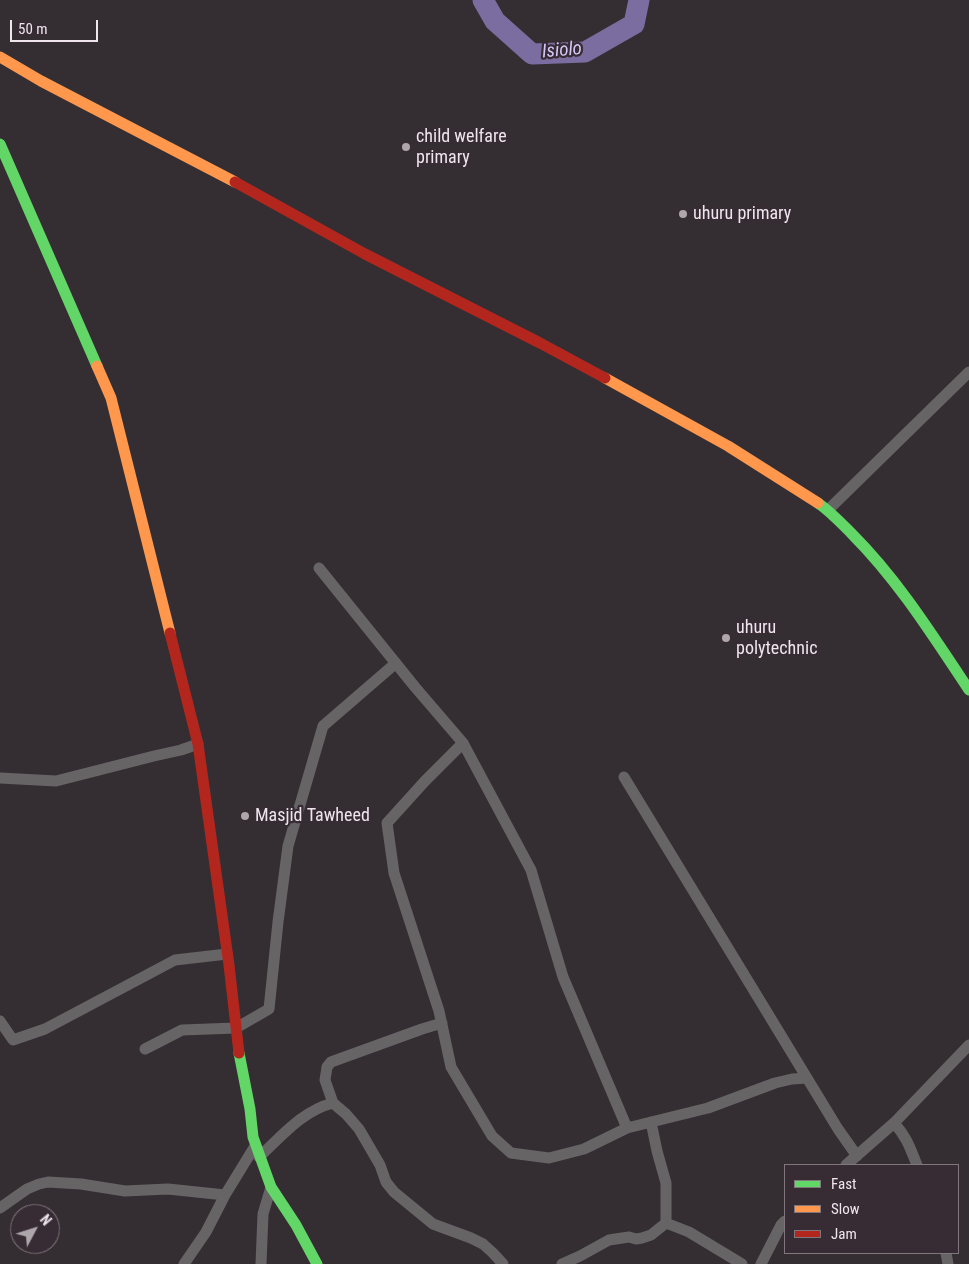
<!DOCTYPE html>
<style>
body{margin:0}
#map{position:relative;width:969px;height:1264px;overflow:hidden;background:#342e33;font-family:"Roboto Condensed",sans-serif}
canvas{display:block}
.legend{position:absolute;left:784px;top:1164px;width:175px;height:90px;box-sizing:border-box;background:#372b34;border:1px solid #80767e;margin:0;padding:6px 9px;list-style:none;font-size:15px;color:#eee6ec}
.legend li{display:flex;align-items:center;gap:10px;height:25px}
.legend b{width:25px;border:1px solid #80767e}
.north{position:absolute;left:10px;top:1204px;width:50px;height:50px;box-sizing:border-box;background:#372b34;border:1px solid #80767e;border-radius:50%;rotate:50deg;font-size:14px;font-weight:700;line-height:20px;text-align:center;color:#eee6ec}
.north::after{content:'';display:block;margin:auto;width:18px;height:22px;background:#ada6ab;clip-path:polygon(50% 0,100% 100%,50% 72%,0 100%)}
.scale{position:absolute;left:10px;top:20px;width:88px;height:22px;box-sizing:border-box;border:2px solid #eee6ec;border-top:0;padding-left:6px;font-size:15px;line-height:18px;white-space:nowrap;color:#eee6ec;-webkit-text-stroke:4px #372b34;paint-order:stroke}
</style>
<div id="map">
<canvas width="969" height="1264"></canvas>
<ul class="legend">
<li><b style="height:6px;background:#63d668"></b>Fast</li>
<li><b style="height:6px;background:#ff974d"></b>Slow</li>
<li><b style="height:6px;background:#b3261e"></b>Jam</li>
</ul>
<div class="north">N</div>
<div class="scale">50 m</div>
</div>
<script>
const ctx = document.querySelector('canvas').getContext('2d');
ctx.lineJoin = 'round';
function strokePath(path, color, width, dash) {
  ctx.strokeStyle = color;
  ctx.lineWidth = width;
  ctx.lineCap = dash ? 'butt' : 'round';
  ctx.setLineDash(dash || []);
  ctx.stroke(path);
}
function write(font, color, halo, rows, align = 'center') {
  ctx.font = font + ' "Roboto Condensed",sans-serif';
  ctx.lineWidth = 4.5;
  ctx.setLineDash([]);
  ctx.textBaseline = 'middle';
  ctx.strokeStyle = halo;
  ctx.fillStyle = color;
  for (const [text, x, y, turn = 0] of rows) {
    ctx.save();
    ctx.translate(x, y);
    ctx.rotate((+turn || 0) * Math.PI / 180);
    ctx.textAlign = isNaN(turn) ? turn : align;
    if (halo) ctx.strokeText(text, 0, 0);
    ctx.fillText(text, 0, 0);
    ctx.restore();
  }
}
const river = new Path2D(`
 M483,0L495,21L532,54L585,52L634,24L639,0`);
const street = new Path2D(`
 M828,510L969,372
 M319,568L415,687L463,743L531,870L563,977L627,1128
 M463,743L425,781L387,823L394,873L439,1011L451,1067L492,1136L511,1153L549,1158L584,1149L627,1128L708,1108L775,1083L792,1079L807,1078
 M624,777L838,1129L857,1156
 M0,778L56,781L154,756L181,750L198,744
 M0,1021L13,1040L45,1029L175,960L227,954
 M442,1023L422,1029L331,1062L327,1067L325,1080L333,1103L346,1114L359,1129L380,1165L386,1182L394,1192L433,1224L471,1238L483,1244L493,1253L503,1264
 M145,1049L182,1030L236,1028L269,1009L278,922L288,846L323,726L396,663
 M894,1123C907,1137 910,1148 917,1165
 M259,1157C282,1136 302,1111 333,1103
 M846,1165L894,1123L969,1045
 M0,1208L27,1189L39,1184L48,1182L81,1184L125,1191L168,1189L225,1195
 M666,1223L689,1232L742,1264
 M946,1253L948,1264
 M184,1264L206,1232L225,1195L255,1146
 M261,1264L263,1214L271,1187
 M562,1264L580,1256L609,1240L629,1237L636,1239L642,1238L651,1235L666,1223V1183L657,1151L651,1122
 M761,1264L781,1225L785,1221`);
const fast = new Path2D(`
 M0,144L97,366
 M818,503C831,512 841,523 852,534C898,580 933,636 969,690
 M239,1053L250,1109L253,1137L271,1187L296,1225L317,1264`);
const slow = new Path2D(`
 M0,57L41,81L235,182
 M97,366L111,398L170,633
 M605,378L728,446L818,503`);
const jam = new Path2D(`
 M235,182L365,254L540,343L605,378
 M170,633L198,744L229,965L239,1053`);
const markers = [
 [406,147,5,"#ada6ab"],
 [683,214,5,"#ada6ab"],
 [726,638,5,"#ada6ab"],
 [245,816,5,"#ada6ab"]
];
const poiNames = [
 ["child welfare",416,137],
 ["primary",416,158],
 ["uhuru primary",693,214],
 ["uhuru",736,628],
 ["polytechnic",736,649],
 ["Masjid Tawheed",255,816]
];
const waterNames = [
 ["Isiolo",562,51,-5]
];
strokePath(river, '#7c6da0', 21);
strokePath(street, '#676466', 11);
strokePath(fast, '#63d668', 11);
strokePath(slow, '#ff974d', 11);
strokePath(jam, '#b3261e', 11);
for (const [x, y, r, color] of markers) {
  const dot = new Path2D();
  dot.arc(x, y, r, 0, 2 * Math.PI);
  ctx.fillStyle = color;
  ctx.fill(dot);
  strokePath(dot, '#372b34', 2);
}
write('18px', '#eee6ec', '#372b34', poiNames, 'left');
write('italic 19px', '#d4c7f9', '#372b34', waterNames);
</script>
